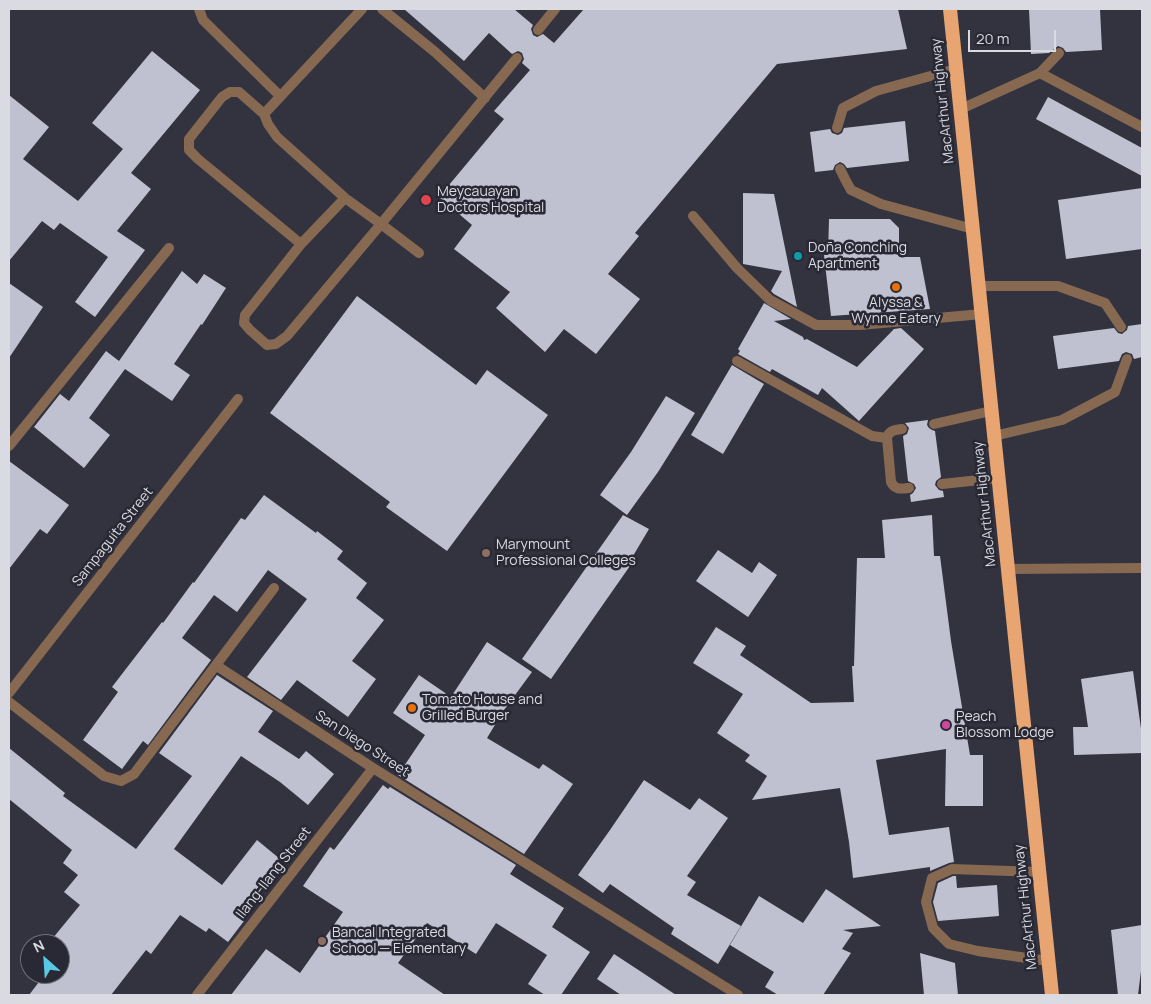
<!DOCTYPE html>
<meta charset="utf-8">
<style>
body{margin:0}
#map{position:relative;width:1151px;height:1004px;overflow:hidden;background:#33333f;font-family:Manrope,sans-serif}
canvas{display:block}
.frame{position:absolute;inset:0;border:10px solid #dadae2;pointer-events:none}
.north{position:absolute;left:20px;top:934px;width:50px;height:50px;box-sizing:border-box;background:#292935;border:1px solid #70707a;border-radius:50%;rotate:334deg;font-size:14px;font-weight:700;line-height:20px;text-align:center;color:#dadae2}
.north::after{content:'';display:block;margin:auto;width:18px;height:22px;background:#59c8e5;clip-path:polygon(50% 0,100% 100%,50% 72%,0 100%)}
.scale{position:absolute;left:968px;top:30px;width:88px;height:22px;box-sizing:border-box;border:2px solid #dadae2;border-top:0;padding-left:6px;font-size:15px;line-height:18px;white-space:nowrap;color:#dadae2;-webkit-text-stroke:4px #292935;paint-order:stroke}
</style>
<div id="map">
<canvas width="1151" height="1004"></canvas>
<div class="frame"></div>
<div class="north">N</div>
<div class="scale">20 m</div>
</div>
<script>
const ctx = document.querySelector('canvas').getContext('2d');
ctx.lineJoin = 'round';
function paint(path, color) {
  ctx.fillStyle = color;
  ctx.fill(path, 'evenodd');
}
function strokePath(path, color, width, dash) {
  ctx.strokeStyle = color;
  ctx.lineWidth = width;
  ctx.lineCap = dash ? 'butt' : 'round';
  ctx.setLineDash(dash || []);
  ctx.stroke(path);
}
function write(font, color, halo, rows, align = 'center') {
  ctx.font = font + ' Manrope,sans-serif';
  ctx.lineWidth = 5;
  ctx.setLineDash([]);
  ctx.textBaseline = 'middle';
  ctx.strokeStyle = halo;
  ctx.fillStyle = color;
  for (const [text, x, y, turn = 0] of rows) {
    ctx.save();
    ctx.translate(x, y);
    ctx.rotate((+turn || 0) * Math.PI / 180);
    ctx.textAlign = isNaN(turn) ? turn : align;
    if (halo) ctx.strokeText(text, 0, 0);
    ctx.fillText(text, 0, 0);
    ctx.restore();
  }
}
const building = new Path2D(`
 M404,9H514L533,25L531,29L533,35L537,37L543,34L554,43L584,9H898L907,49L777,64L635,233L639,236L608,274L640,299L596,354L564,329L545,352L496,308L510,292L454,249L472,225L439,197L504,119L494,111L530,70L522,63L524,59L522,53L518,51L512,54L489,33L464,61Z
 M1029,9H1100L1102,50L1066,52L1063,48L1058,46L1049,53L1031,54Z
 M152,51L200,90L131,173L151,189L117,231L145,250L95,317L75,302L108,257L60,223L54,230L42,221L9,261V95L49,127L23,159L78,201L123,149L92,123Z
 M1048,97L1142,148V176L1036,119Z
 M905,121L909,161L847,168L844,164L840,162L835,165L833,170L815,172L810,132L830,129L832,133L838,135L842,133L844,128Z
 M1142,188V249L1066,259L1058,200Z
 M743,193L774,194L797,307L774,294L771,291L782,271L743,264Z
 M829,219H890L899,228V257H920L930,309L831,316L824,255H828Z
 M182,271L197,284L204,274L226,288L202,325L201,324L174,364L190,375L172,401L125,369L89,418L110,435L84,468L34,427L60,394L69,401L106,351L119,361Z
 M9,283L43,307L9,358Z
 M357,296L476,385L487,370L548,415L447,551L386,507L390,502L270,413Z
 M764,303L791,319L774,321L803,337L804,340L807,339L857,367L894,329L901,328L924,349L859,421L822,388L818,395L772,369L770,372L738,354L740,351L738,349Z
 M1142,324V357L1134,359L1132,354L1126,352L1122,354L1119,361L1058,369L1053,336L1114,328L1118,333L1122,334L1127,330L1128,326Z
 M732,365L764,384L723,454L691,435Z
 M666,396L695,413L658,472L627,515L600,495L631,452Z
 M928,420L927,425L929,428L932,430L935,431L941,477L936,481L935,485L939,490L943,491L944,497L911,502L910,495L913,493L916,488L914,484L908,481L903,436L907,434L909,428L905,423Z
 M9,461L69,505L47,534L40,529L9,569Z
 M264,495L316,533L317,531L343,551L337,559L367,583L356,598L384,620L352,661L376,679L348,717L297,680L281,700L247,677L307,599L268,570L237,612L214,595L182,638L211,660L148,745L143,741L122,769L83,740L118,692L112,687L162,622L163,623L193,582L194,583L241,518L245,520Z
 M623,515L649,529L630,561L632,563L551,679L522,659Z
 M932,515L934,556H940L951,641L970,755H983V806H945L946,749L876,760L889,835L949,827L954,862L949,863L930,871V867L853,878L849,842L840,788L752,800L767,776L745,761L750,755L717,733L743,694L693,663L716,627L746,646L740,655L811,703L854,702L852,666H854L857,558H885L882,520Z
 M718,550L752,573L759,562L777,575L748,617L696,581Z
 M487,642L532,672L504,710L487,738L539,769L543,764L573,784L524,854L398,775L425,735L393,713L419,675L451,697Z
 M1133,671L1142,736V753L1074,755L1073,727H1088L1081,679Z
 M217,675L273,711L258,732L299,759L306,751L334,774L308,805L280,782L241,756L174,849L222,885L257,840L280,859L236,916L244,921L228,942L209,928L206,932L180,915L151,954L146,950L111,995H29L45,974H60V944H48L80,905L64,892L78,875L63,863L72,850L9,799V748L65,793L63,796L136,849L192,776L159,753Z
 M644,780L690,810L699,798L728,818L687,876L696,882L687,895L741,926L718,964L671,934L674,928L610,884L603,893L578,875L610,830Z
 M383,785L388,789L390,787L516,865L510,874L564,908L552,927L590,952L561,995H545L528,984L547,955L496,923L476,954L427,923L398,963L445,995H231L266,949L300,973L343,912L303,886L330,847L334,850Z
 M953,876H956L957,888L997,885L999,916L938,921L933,902L938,883Z
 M826,889L881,926L843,930L853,933L842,949L851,953L823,995H778L765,987L774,972L730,945L759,896L803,923Z
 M1142,925V971H1141L1138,995H1118L1111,930Z
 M920,953L955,963L958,995H924Z
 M614,954L643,973L676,995H621L597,979Z`);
const service = new Path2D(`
 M199,9L203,20L280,96
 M362,9L264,114L268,124L277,137L345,198L381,224L419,253
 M382,9L435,52L485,98
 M538,30L555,9
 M1040,73L1142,127
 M961,109L1040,73L1059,53
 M264,114L239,92H230L222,97L189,139V150L198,159L301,244L345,198
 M837,128L843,108L876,91L956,69
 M840,169L846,181L851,190L881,204L973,229
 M693,216L737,268L770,300L816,325H860L982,314
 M301,244L245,315L244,323L250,330L267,345L276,344L287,336L381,224L517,58
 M979,286H1058L1105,303L1121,327
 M737,361L872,436L887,438
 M934,424L991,411
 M902,429C895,430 889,430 887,438L891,482C895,490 901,489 909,488
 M994,436L1062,420L1115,392L1127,359
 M942,484L998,478
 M1008,569L1142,568
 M9,693L238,399
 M1039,872L952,869L932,878L926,902L933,928L949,944L978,951L1048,961`);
const minor = new Path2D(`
 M9,446L169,248
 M217,666L373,768L738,995
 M9,702L104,776L121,781L134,774L274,588
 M197,995L373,768`);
const trunk = new Path2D(`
 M950,9L1052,995`);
const markers = [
 [426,200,6,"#e0444e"],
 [798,256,5,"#0f9aa8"],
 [896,287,5,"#e8710a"],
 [486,553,5,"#8d6e63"],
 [412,708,5,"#e8710a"],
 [946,725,5,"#d1479c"],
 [322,941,5,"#8d6e63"]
];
const streetNames = [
 ["MacArthur Highway",943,101,-96],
 ["MacArthur Highway",985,504,-96],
 ["Sampaguita Street",113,537,-52],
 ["San Diego Street",362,744,33],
 ["Ilang-Ilang Street",274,873,-52],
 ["MacArthur Highway",1026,907,-96]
];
const poiNames = [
 ["Meycauayan",437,192],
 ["Doctors Hospital",437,208],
 ["Doña Conching",808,248],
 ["Apartment",808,264],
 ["Alyssa &",896,303,"center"],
 ["Wynne Eatery",896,319,"center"],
 ["Marymount",496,545],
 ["Professional Colleges",496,561],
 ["Tomato House and",422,700],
 ["Grilled Burger",422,716],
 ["Peach",956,717],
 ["Blossom Lodge",956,733],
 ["Bancal Integrated",332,933],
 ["School — Elementary",332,949]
];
paint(building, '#c0c1d0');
strokePath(service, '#876952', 10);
strokePath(minor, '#876952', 10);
strokePath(trunk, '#e8a471', 14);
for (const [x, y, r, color] of markers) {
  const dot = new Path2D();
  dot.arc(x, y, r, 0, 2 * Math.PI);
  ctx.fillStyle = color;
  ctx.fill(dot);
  strokePath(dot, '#292935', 2);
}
write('14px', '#dadae2', '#292935', streetNames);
write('14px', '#dadae2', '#292935', poiNames, 'left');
</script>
